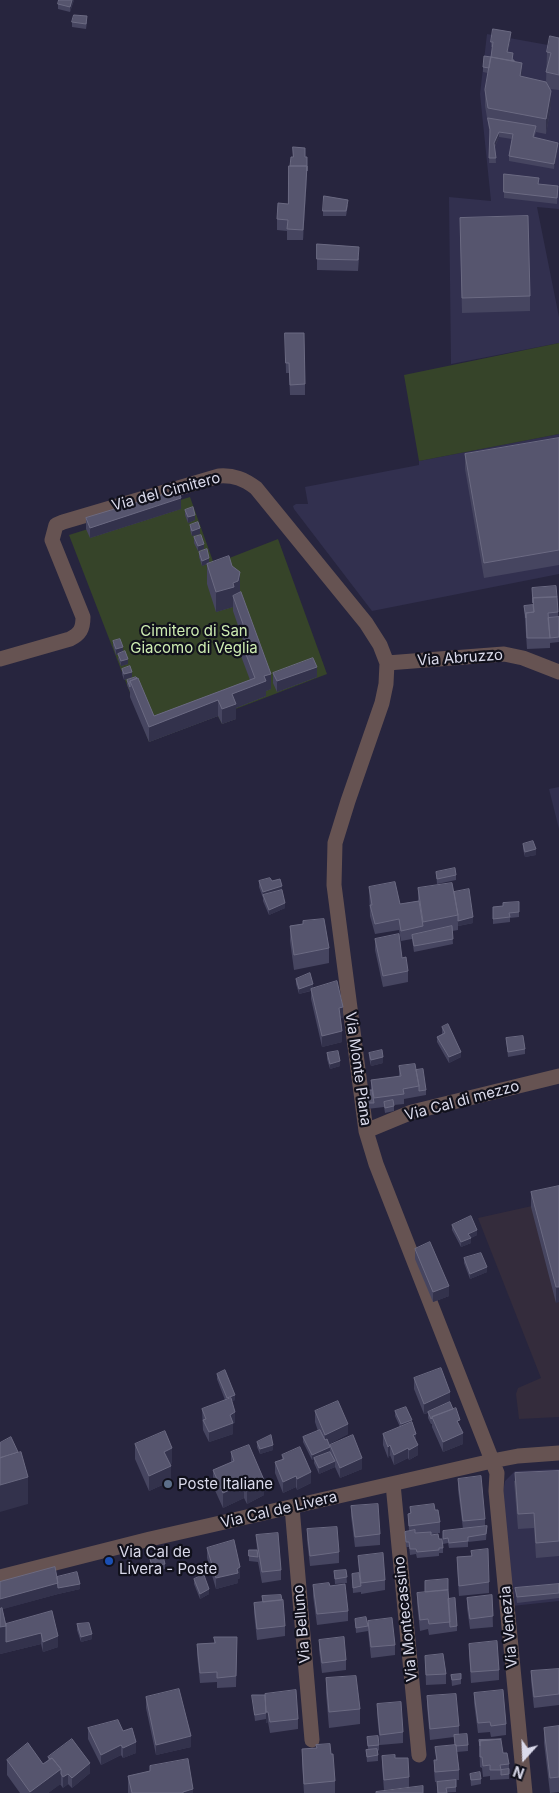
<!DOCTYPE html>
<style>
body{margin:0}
#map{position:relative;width:559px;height:1793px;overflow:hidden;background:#27253e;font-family:Inter,sans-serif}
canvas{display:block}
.north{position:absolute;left:499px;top:1733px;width:50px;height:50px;-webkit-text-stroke:4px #10101b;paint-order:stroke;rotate:200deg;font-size:14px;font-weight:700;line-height:20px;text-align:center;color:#dadaeb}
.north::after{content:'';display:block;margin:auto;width:18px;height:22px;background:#dadaeb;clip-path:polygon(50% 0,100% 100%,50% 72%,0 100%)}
</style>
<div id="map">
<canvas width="559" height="1793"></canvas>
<div class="north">N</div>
</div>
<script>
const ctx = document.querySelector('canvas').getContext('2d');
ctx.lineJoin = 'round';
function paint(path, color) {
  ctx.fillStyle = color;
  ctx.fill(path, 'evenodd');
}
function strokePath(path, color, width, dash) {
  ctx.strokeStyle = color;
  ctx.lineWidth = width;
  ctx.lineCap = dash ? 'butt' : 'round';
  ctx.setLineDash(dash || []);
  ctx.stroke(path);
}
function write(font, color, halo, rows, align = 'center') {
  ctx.font = font + ' Inter,sans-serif';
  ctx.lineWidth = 4.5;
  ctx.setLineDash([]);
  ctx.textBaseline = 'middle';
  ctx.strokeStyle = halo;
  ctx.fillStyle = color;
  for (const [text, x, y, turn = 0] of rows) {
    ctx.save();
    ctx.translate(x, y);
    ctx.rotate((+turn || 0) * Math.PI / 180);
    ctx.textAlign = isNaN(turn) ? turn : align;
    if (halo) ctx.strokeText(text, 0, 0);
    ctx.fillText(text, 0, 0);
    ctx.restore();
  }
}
const built = new Path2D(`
 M487,34L559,47V209L537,207L559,317V343L451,364L449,197L491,201L480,94Z
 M559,434V574L372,611L294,509L293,506L296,504H308L305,487L419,465V461Z
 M559,787V829L549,789Z
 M559,1469V1601L512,1606L503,1492L505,1481L515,1471Z`);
const education = new Path2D(`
 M559,1200V1417L519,1419L516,1394L518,1388L541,1378L478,1218Z`);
const green = new Path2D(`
 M559,343V434L419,461L404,375Z
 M190,497L214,564L278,539L327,674L233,710L236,719L222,724L218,716L149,742L69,535Z`);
const minor = new Path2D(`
 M0,659L70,639C80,634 83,629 83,617L52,540L56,525L63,522L219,476C234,475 244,479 256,488L366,623L380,645L387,663L386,684L382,703L348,801L335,843L334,885L366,1131L376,1164L497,1473L496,1491L525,1793
 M387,663L504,654L523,658L559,672
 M366,1131L412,1112L559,1076
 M393,1484L419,1755
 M292,1507L312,1740
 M0,1577L150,1539L492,1461L518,1456L559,1453`);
const wall = new Path2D(`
 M74,0L70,12L58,9V4Z
 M72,22H87L86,29L72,27Z
 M511,38L508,52L513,58V60L522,77L546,82L547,52L559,38V90L550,89L551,106L546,134L536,132L534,138L558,148L554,169L509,161V156L512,139L499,137L495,147L496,163H489L490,135L485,106V90L488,73L483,72V67L491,57L493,47H491V42Z
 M305,157L307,163V177L303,240H287V231L277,230V219L288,204Z
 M504,174L539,184L558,191L557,204L504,198Z
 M348,205L346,216H323V211Z
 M460,233L530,296V311L462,313Z
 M317,244L359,258L358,271L317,270Z
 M285,333L305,384V395H290L289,373H286Z
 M559,438V565L484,578L465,469V454Z
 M181,509L90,538L86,529V518Z
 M185,510L195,520L188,523L185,515Z
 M190,525L200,534L192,536L190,530Z
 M194,537L204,549L198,551L194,543Z
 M199,552L209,563L240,593L271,689L266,691V696L236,708V719L222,724L218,716L149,742L130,697V692L127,685V680L136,677L154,716L250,680L241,656V641L243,640L233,611V607L216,612L207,584V564L202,566L199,557Z
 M532,588L558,612L559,642L550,643V648L527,649L524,606L533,605Z
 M113,641L123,652L128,664L121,666L118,659L119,654L116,655L113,646Z
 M122,669L132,677L124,680L122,674Z
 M273,673L317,677L277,692L273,683Z
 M523,844L536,855L525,857L523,849Z
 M436,872L456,875V880L437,884Z
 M259,881H272L282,890L285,908L269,915L263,901V897V898L259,887Z
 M369,887L400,904L418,901V888L454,892L473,923L458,926V930L452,931L453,944L414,952L412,939L401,941L399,930L375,934L370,916Z
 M519,902V917L510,918V922L493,924V907L503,906Z
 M303,921L329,948V963L294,970L290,941V926L303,924Z
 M375,939L402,958L408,971V982L383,987L375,950Z
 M296,979L313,988L343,1018H341L342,1042L322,1047L311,999V991L299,994L296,984Z
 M442,1027L461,1057L449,1063L437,1042V1037L442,1034Z
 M506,1038L525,1049V1054L508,1057Z
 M327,1053L340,1066L330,1069L327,1059Z
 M369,1053L383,1063L371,1066L369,1058Z
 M399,1066L416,1070L426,1090V1095L404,1099V1104L394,1105V1111L385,1113L384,1107L367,1109L365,1096V1090H371V1080L399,1077Z
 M559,1186L556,1303L531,1207V1192Z
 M452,1225L477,1235L471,1238V1243L461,1247L452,1230Z
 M415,1249L449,1296L433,1302L415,1259Z
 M464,1258L487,1272L470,1279L464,1263Z
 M217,1374L235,1400L232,1401L235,1422L233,1424V1434L209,1442L203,1430L202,1409L225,1400L217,1379Z
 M414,1378L450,1402L460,1427L463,1444L443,1452L432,1427V1424H431L428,1418V1413L424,1414L414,1389Z
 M315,1411L348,1434L329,1444L330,1446L362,1469L340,1478L335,1467L319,1474L314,1463V1459L312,1460L303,1442V1437L318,1431L315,1422Z
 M395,1411L412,1422L416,1442L418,1455L409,1460L408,1458L394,1465L390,1455L388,1458L383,1445V1434L400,1427L395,1416Z
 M257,1442L273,1450L260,1454L257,1447Z
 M135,1444L172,1463L170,1464L171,1481L149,1491L135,1459Z
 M231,1452L264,1495L247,1504L244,1498L223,1508L213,1486V1470L231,1463Z
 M282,1455L311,1483L297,1490L296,1487L283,1493L275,1473V1462L282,1460Z
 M559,1471V1556L536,1558L534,1528L518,1529L514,1481Z
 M458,1479L485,1519V1527L487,1526L486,1540L468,1542V1547L449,1548L448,1543L443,1544V1531L463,1529L458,1490Z
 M351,1506L380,1534V1545L355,1547L351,1516Z
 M410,1507L435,1510L440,1522V1533L431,1534V1535L439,1539L443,1548V1553H439V1556L417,1558L416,1554L410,1555L409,1547H406L405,1532L409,1531L408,1514L410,1513Z
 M307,1529L339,1552V1563L310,1566L307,1540Z
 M256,1535L281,1570V1580L262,1583L258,1562L249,1561V1550H257Z
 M207,1548L240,1578L238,1579V1583L216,1589L207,1558Z
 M471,1551L489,1582V1593L459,1596L457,1568V1557L471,1556Z
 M358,1556L385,1580V1590L361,1594V1592L353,1593L352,1574L359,1573Z
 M150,1559L165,1564V1569L152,1571Z
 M346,1570L347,1583L335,1584L334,1571Z
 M57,1577L80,1589L58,1594L2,1609L6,1624L52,1611L58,1647L43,1652L41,1644L0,1654V1582Z
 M194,1579L209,1594L200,1599L194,1584Z
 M559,1584V1598L517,1603L515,1588Z
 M313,1585L330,1586L348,1611V1621L317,1625L313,1596Z
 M417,1593L448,1599L457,1626V1631L429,1635L428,1629L420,1631L417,1603Z
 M492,1595L493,1627L470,1629L467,1608V1598Z
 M262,1596L285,1626V1636L257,1640L254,1613V1603L262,1602Z
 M355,1619L368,1626V1621L395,1645V1655L371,1658L368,1631L356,1633Z
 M77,1624L92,1639L81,1642L77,1630Z
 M214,1637H237L236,1687L217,1688V1682L200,1683L197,1655V1644L214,1643Z
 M319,1640L346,1660V1670L322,1673L319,1650Z
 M469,1644L499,1670V1680L471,1683L469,1654Z
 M425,1656L446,1674V1684L426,1685Z
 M559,1669V1705L534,1708L531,1681V1671Z
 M461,1674V1684L452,1686L451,1675Z
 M326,1678L360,1709V1724L329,1728L326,1693Z
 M474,1693L506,1724V1735L491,1737L490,1732L478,1733L474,1703Z
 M252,1695L298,1719V1729L270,1733L268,1722L266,1723V1719L255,1721Z
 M427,1696L459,1726V1734L468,1745V1751L457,1752L459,1770V1780H456V1792L435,1793H437V1782H435L434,1771V1760H436L435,1747L455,1745L454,1737L430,1740L427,1706Z
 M146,1697L191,1747L156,1755L146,1708Z
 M377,1704L403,1732V1743L380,1745L377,1714Z
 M559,1726V1792L550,1793L544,1743V1728Z
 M88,1728L123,1731L136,1753L123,1758L121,1755L101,1765L88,1739Z
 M367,1737L379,1745V1750L378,1751V1761L367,1762L366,1750H368Z
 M479,1740L503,1753L509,1764V1779L490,1780V1776L483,1777L482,1768L480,1767Z
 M316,1745L331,1754L335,1781V1793H304L302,1764V1749L316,1748Z
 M382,1756L409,1777V1787L384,1790L382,1766Z
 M48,1757L90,1773L72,1788L68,1784L63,1788L60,1784L48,1793H20L7,1775V1760L43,1764L48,1760Z
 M150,1766L193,1793H128V1776L150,1771Z
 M470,1774L481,1779V1784L471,1786Z`);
const shadedWall = new Path2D(`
 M72,0H74L70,12V7Z
 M511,32V38L507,57V52Z
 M522,63V78L520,76Z
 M551,91V106L546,134V119Z
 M499,132V137L494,148V143Z
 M558,143V148L554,169V164Z
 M307,157V177L303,240V230Z
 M181,498V509L90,538V528Z
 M195,515V520L188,523V517Z
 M200,528V534L192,536V531Z
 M204,544V549L198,551V546Z
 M209,558V563L202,566V561Z
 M240,572V592L238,601L233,596V607L216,612V592L233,583Z
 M123,647V652L116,655V649Z
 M128,659V664L121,666V661Z
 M317,667V677L277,692V681Z
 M132,672V677L124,680V674Z
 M271,674V689L266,691V696L236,708V719L222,724V709L232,694L264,676Z
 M218,700V716L149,742V727Z
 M536,849V855L525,857V852Z
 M282,886V891L263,895V898V892Z
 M285,903V908L269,915V910Z
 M473,917V923L458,926V921Z
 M313,984V990L299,994V989Z
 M343,1007V1018L339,1019V1008Z
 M342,1031V1042L322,1047V1036Z
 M461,1052V1057L449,1063V1057Z
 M383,1057V1063L371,1066V1060Z
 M340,1061V1066L330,1069V1064Z
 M477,1230V1235L471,1238V1243L461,1247V1242L468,1234Z
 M487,1267V1272L470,1279V1274Z
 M449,1286V1296L433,1302V1292Z
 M556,1287H559V1302L556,1303Z
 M450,1392V1403L424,1414V1404Z
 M235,1395V1400L227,1403V1398Z
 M235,1412V1422L233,1424V1434L209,1442V1432Z
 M412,1420V1425L401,1429V1424Z
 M348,1424V1434L325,1446V1435Z
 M463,1433V1444L443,1452V1442Z
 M416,1434V1444L413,1435Z
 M273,1445V1450L260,1454V1449Z
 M390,1445V1455L388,1458V1447Z
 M418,1445V1455L409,1460V1450Z
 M330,1447V1452L312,1460V1455Z
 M172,1448V1463L164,1467V1452Z
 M408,1448V1458L394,1465V1455Z
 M362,1458V1469L340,1478V1468Z
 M335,1461V1467L319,1474V1468Z
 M171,1466V1481L149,1491V1476Z
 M311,1472V1483L297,1490V1479Z
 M296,1476V1487L283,1493V1482Z
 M28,1477V1504L0,1512V1485Z
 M264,1480V1495L247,1504V1488Z
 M244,1483V1498L223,1508V1493Z
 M240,1567V1578L238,1579V1583L216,1589V1578Z
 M58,1583L80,1584V1589L58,1594L0,1610V1599Z
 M209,1589V1594L200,1599V1594Z
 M6,1626L41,1633V1644L0,1654V1627Z
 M92,1634V1639L81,1642V1637Z
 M58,1636V1647L43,1652V1642Z
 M266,1712H268V1722L266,1723Z
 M191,1736V1747L156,1755V1745Z
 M136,1742V1753L123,1758V1748Z
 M121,1745V1755L101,1765V1755Z
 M90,1763V1773L72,1788V1778Z
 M61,1769V1784L48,1793H30V1792Z
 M68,1774V1784L63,1788V1777Z
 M193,1789V1793H183V1792Z`);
const building = new Path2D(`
 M59,0H72L70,7L58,4Z
 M74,15L87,16L86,24L72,22Z
 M493,29L511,32L507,52L513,53L512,60H514V61L491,57L489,68L483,67L484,56L491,57L493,42H491Z
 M550,36L559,38V75L546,72L551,53L547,52Z
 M491,57L522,63L520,76L546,82L551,91L546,119L488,108L485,90Z
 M488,118L536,126L533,137L558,143L554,164L509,156L513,134L499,132L494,143L496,158H489L490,130Z
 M293,147L305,148V157H307V171V166H290L291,157H293Z
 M289,166H307L303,230L287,229L288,220L277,219L278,203L288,204Z
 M504,174L539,178L538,184L558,186L557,198L504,192Z
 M324,196L348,200L346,211H323Z
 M528,216L530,296L462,298L460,218Z
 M317,244L359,247L358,260L317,259Z
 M285,333H304L305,384L290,385L289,363H286Z
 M559,438V550L484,563L465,454Z
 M179,490L181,498L90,528L86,518Z
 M193,507L195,515L188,517L185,510Z
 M198,522L200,528L192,531L190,525Z
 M201,535L204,544L198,546L194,537Z
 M207,549L209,558L202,561L199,552Z
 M229,556L232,566L240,572L238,581L233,583L234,587L216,592L207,564Z
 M556,586L557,597L533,598V603L532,588Z
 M241,592L271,674L264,676L266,681L232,694L236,704L222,709L218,700L149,727L130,681L138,678L154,716L255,678L241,641L248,638L233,596Z
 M557,597L558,612L548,613L550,638H527L526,613L534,612L533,598Z
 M533,605L534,612L526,613V618L524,606Z
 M559,617V637L550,638L548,618Z
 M120,639L123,647L116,649L113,641Z
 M125,651L128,659L121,661L118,654Z
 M313,658L317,667L277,681L273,673Z
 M130,666L132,672L124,674L122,669Z
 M136,677L137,678L130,681V687L127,680Z
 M533,841L536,849L525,852L523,844Z
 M455,868L456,875L437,879L436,872Z
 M270,878L272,881L280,879L282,886L263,892L259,881Z
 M395,882L400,904L419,901L423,926L401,931L399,919L375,924L370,905H372L369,887Z
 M452,883L458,915L423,922L418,888Z
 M469,889L473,917L458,921V915L454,892Z
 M282,890L285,903L269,910L263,895Z
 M519,902V912L509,913L510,917L493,919V907L503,906V903Z
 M324,919L329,948L294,955L290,926L303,924V921Z
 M452,926L453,939L414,946L412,935Z
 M399,934L402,958L406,957L408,971L383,976L375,939Z
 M310,973L313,984L299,989L296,979Z
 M337,981L343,1007L339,1008L342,1031L322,1036L311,989Z
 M448,1024L461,1052L449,1057L437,1037L445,1033L442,1027Z
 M523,1036L525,1049L508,1052L506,1038Z
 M382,1050L383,1057L371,1060L369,1053Z
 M338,1051L340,1061L330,1064L327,1053Z
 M415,1064L419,1086L403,1089L404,1094L374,1098L371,1080L401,1076L399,1066Z
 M423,1069L426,1090L419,1091V1086L416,1070Z
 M365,1090H372L374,1103H367Z
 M393,1100L394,1106L385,1108L384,1102Z
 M559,1186V1287H556L531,1192Z
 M471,1216L477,1230L468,1234L471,1238L461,1242L452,1225Z
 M430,1242L449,1286L433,1292L415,1249Z
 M481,1253L487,1267L470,1274L464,1258Z
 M441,1368L450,1392L424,1404L414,1378Z
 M225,1370L235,1395L227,1398L217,1374Z
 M231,1398L235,1412L230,1415L233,1423L209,1432L203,1420L206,1419L202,1409Z
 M338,1401L348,1424L325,1435L315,1411Z
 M450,1402L453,1409L432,1417V1418L431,1419L428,1412Z
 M406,1407L412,1420L401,1424L395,1411Z
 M456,1408L460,1420L457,1421L463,1433L443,1442L432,1417Z
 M412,1422L416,1434L413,1435L418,1445L409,1450L408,1448L394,1455L390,1445L388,1447L383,1434Z
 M320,1430L325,1440L327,1439L330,1447L312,1455L303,1437Z
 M165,1431L172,1448L164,1452L171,1466L149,1476L135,1444Z
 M271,1435L273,1445L260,1449L257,1442Z
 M353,1435L362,1458L340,1468L330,1445Z
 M11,1437L18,1452L0,1458V1443Z
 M249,1445L264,1480L247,1488L244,1483L223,1493L213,1470L234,1461L231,1452Z
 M300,1447L311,1472L297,1479L296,1476L283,1482L275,1462L284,1459L282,1455Z
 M21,1452L28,1477L0,1485V1458Z
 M330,1452L335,1461L319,1468L314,1458Z
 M559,1471V1541L536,1543L534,1513L518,1514L515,1473Z
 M481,1476L485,1519L463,1521L458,1479Z
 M378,1504L380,1534L355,1537L351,1506Z
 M434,1504L435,1510H438L440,1522L409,1526L408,1514L411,1513L410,1507Z
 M487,1526L486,1534L468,1537V1541L449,1543L448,1538L443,1539V1531Z
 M337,1527L339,1552L310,1556L307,1529Z
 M415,1530V1533L431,1532V1535L438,1534L439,1539H442L443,1548H439V1550L417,1552L416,1549H410L409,1542H406L405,1532Z
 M278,1533L281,1570L262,1572L256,1535Z
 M234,1540L240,1567L237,1569L238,1573L216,1578L207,1548Z
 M488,1549L489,1582L459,1586L457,1557L472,1556L471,1551Z
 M249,1550H257L258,1557L249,1556Z
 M383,1553L385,1580L361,1583L358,1556Z
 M163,1556L165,1564L152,1566L150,1559Z
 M55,1567L58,1583L0,1599V1582Z
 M346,1570L347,1577L335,1579L334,1571Z
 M77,1572L80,1584L58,1588L57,1577Z
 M359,1573L361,1586L353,1588L352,1574Z
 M204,1575L209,1589L200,1594L194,1579Z
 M448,1579V1590L425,1592V1581Z
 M329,1583L330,1586L345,1584L348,1611L317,1614L313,1585Z
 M559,1584V1593L517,1597L515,1588Z
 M448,1590L450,1622L429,1624L428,1619L420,1620L417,1593Z
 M281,1595L282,1600L263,1602L262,1596Z
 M492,1595L493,1616L470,1619L467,1598Z
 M455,1598L457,1626L450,1627L448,1599Z
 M283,1600L285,1626L257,1629L254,1603Z
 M2,1608L6,1626L0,1627V1609Z
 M52,1611L58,1636L43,1642L41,1633L6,1642V1624Z
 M366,1617L368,1626L356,1628L355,1619Z
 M392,1618L395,1645L371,1647L368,1621Z
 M89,1623L92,1634L81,1637L77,1624Z
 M214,1637H237L236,1676L217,1678V1672L200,1673L197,1644L215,1643Z
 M344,1637L346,1660L322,1663L319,1640Z
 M497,1641L499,1670L471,1672L469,1644Z
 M443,1654L446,1674L426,1675L425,1656Z
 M559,1669V1694L534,1697L531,1671Z
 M461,1674V1679L452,1680L451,1675Z
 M356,1676L360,1709L329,1712L326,1678Z
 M179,1689L191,1736L156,1745L146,1697Z
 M296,1690L298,1719L270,1722L268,1712H266L265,1694Z
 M503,1690L506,1724L491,1726L490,1722L478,1723L474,1693Z
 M456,1694L459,1726L430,1729L427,1696Z
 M252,1695H265L266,1713L255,1715Z
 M401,1702L403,1732L380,1735L377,1704Z
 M118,1720L123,1731L132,1728L136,1742L123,1748L121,1745L101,1755L88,1728Z
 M559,1726V1777L550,1778L544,1728Z
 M467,1734L468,1745L456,1746V1745H455L454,1735Z
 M378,1736L379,1745L368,1746L367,1737Z
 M72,1739L90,1763L72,1778L68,1774L63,1777L61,1774V1769L52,1758L50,1759L48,1757Z
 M501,1739L480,1741V1746L479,1740Z
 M501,1740L503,1753H507L509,1764L500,1765L501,1770H490V1765L483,1766L482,1757H480V1741Z
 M28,1743L43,1764L52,1758L61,1769L30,1792L7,1760Z
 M330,1744L331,1754H333L335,1781L304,1784L302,1749L317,1748L316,1745Z
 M456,1745L459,1770L435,1772L434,1760H437L435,1747Z
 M377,1749L378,1755L367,1757L366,1750Z
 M395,1755V1758H408L409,1777L384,1780L382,1756Z
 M188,1759L193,1789L183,1792V1793H132L128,1776L150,1771V1766Z
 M509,1769V1774L501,1775V1770Z
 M480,1772L481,1779L471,1780L470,1774Z
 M456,1780V1787L446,1788L447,1793H438L437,1782Z
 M423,1786V1793H376V1792Z`);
const markers = [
 [168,1484,5,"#5c6f8a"],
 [109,1561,5,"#1a4fb4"]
];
const streetNames = [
 ["Via del Cimitero",166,492,-15],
 ["Via Abruzzo",460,658,-4],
 ["Via Monte Piana",358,1069,82],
 ["Via Cal di mezzo",462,1101,-15],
 ["Via Cal de Livera",279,1510,-13],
 ["Via Montecassino",406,1619,-96],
 ["Via Belluno",302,1624,-95],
 ["Via Venezia",509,1627,-95]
];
const parkNames = [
 ["Cimitero di San",194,631],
 ["Giacomo di Veglia",194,648]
];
const poiNames = [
 ["Poste Italiane",178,1484],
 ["Via Cal de",119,1552],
 ["Livera - Poste",119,1569]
];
paint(built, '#32304f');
paint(education, '#342c3c');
paint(green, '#364429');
strokePath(minor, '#665352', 15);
paint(wall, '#464560');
paint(shadedWall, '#33324c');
paint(building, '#56556e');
strokePath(building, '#6b6a82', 1);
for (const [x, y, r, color] of markers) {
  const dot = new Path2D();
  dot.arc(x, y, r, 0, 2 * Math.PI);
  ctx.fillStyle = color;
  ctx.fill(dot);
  strokePath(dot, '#10101b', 2);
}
write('15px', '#dadaeb', '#10101b', streetNames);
write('15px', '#ceedb2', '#10101b', parkNames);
write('15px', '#dadaeb', '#10101b', poiNames, 'left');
</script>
